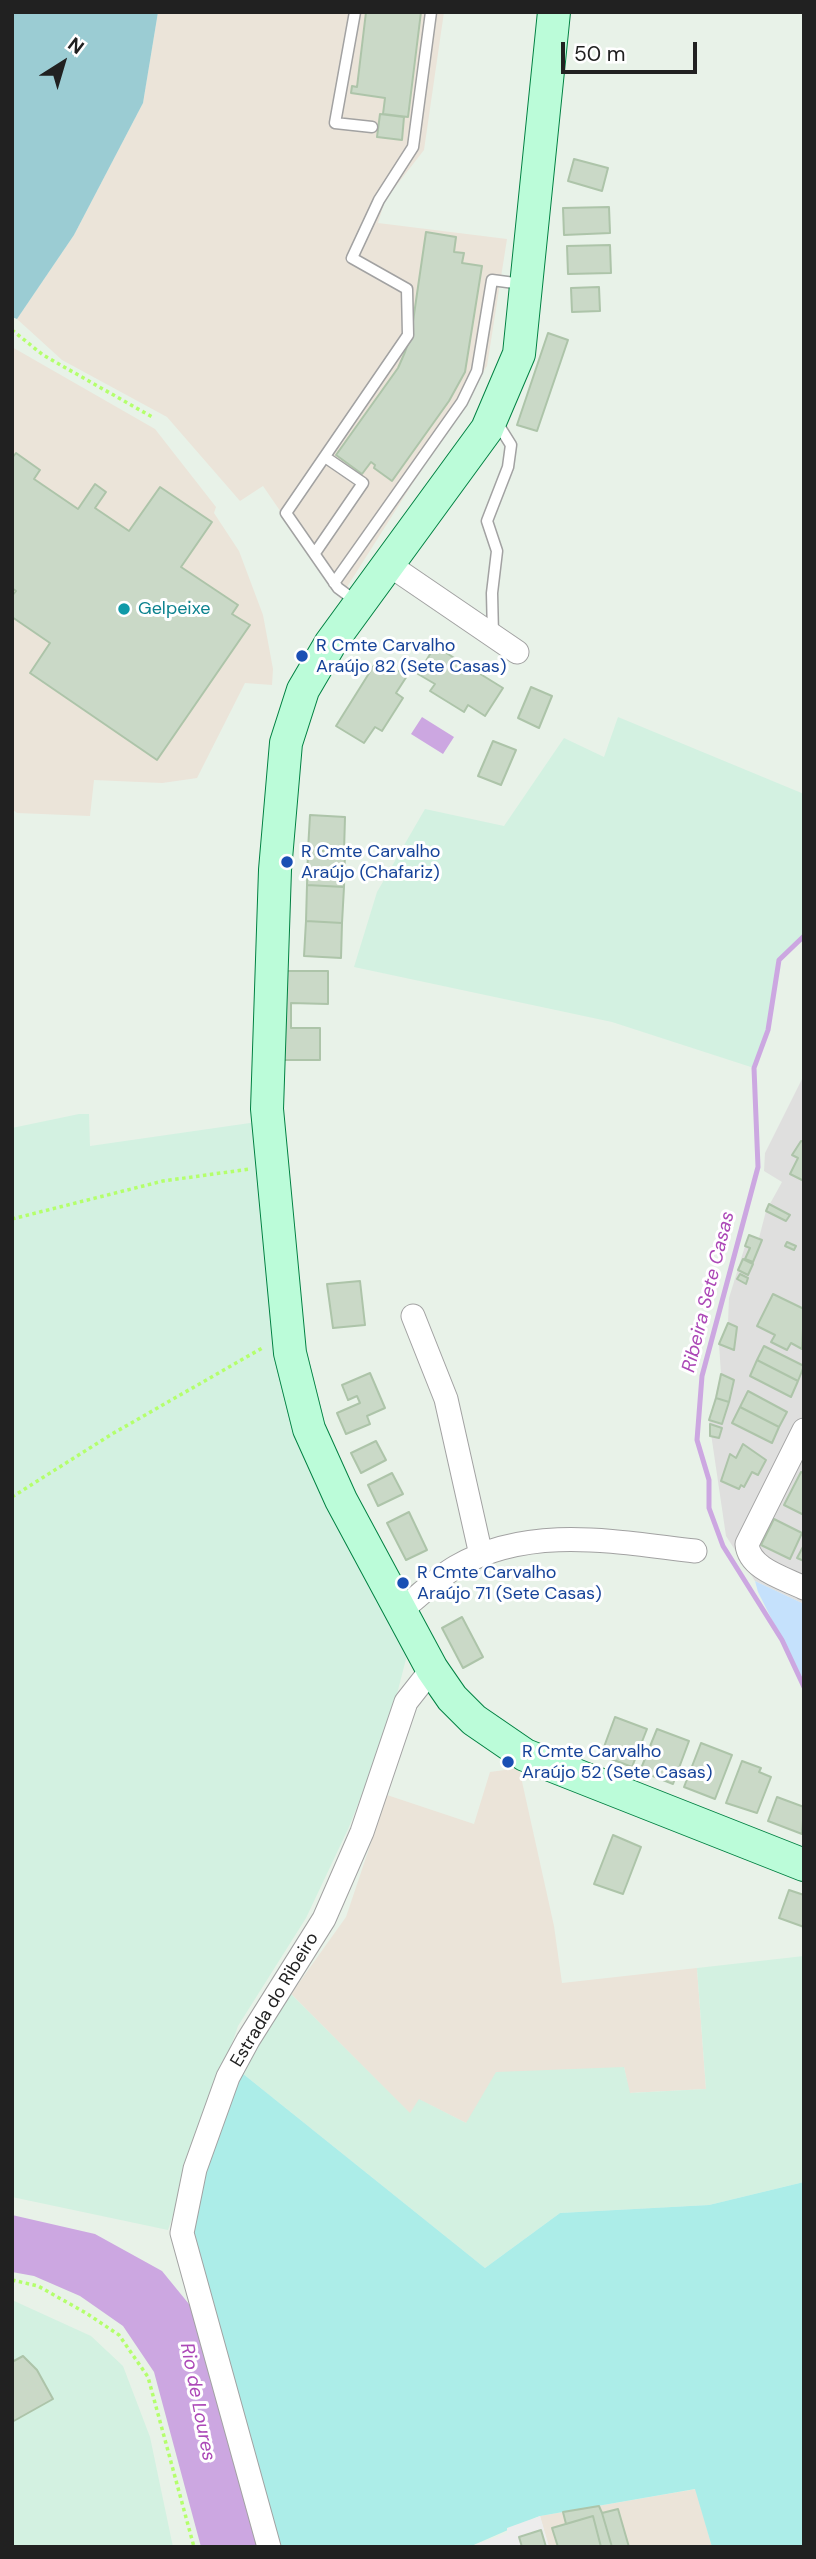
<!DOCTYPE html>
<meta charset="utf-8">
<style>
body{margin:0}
#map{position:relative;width:816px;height:2559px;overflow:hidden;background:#e8f2e8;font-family:"DM Sans",sans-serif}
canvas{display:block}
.frame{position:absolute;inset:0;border:14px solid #212121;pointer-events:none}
.north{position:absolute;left:28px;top:28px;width:70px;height:70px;-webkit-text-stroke:5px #fff;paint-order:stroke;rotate:37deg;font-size:19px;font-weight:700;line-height:28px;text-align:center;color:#212121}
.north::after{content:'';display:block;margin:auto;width:24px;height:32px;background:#212121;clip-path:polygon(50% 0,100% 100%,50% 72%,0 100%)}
.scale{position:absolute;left:561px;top:42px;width:136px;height:32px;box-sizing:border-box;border:4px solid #212121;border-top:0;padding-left:9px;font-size:21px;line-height:24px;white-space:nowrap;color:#212121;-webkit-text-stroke:5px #fff;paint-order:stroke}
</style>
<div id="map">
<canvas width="816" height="2559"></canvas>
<div class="frame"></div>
<div class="north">N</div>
<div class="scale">50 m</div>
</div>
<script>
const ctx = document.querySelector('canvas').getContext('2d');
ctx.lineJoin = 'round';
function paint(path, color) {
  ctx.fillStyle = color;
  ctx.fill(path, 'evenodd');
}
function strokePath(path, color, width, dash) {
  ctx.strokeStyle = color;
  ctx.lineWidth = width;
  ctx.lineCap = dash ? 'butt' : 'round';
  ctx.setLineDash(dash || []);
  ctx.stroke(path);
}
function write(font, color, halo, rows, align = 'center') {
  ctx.font = font + ' "DM Sans",sans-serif';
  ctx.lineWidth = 6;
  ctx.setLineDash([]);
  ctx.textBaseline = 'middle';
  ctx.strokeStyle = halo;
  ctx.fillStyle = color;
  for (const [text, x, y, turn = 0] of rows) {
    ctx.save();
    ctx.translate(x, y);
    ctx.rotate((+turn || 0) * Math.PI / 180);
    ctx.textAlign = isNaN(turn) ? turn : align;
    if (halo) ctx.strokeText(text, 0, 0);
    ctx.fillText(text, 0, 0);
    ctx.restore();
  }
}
const residential = new Path2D(`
 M804,1075V1604L755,1581L726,1536L709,1420L721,1374L719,1344L728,1323L729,1298L745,1246L749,1235L759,1238L766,1211L782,1182L764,1171L765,1153Z`);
const industrial = new Path2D(`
 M158,12H444L424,150L385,200L378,223L507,239L487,366L340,598L263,486L240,501L167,417L62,360L17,319L74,235L143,103Z
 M12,347L155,429L216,507L214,513L239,551L263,615L273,669L272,685L245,683L197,778L162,783L94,780L90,816L17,813L12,809Z
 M519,1768L554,1926L562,1983L697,1968L706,2089L629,2093L624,2067L466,2123L420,2100L410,2114L291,1994L346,1917L387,1795L474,1824L490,1772Z
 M696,2489L712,2547H549L540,2516Z`);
const farmland = new Path2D(`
 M618,717L804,794V936L779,960L768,1030L754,1068L612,1022L354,967L377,892L425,809L504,826L564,738L604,757Z
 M79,1114H89L90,1146L257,1122L276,1329L405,1647L406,1659L389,1725L349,1827L306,1918L238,2026L168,2230L12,2197V1128Z
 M804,1956V2182L709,2205L560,2213L485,2268L242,2073L291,1994L410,2113L419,2099L466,2123L496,2072L624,2067L630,2093L706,2089L697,1968Z
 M12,2300L91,2336L123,2366L150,2437L173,2547H12Z`);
const grass = new Path2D(`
 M242,2073L485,2268L560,2213L709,2205L804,2182V2547H712L695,2489L540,2516L469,2547H269L182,2233L195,2169Z`);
const forest = new Path2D(`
 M12,12H158L143,103L74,235L17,319L12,317Z`);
const park = new Path2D(`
 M755,1581L804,1604V1683L758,1592Z`);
const parking = new Path2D(`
 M540,2516L549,2547H469L507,2533V2528Z`);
const water = new Path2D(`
 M422,717L454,737L443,754L411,734Z
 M12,2215L95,2234L162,2271L193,2309L260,2547H201L154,2372L123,2326L80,2296L34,2276L12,2272Z`);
const stream = new Path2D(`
 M804,936L779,960L768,1030L754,1068L758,1167L702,1376L697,1440L709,1480V1508L723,1546L782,1640L804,1687`);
const building = new Path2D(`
 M366,12H421L408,117L383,114L385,98L351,93L352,86L357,87Z
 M380,114L404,117L402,140L377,137Z
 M574,159L608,168L602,191L568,181Z
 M609,207L610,233L564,235L563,208Z
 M426,232L456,237L454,252L464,253L462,263L482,266L465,372L449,401L392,481L374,468L375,465L371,462L362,474L336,455L398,368L405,352L411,335Z
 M610,245L611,273L568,274L567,246Z
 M599,287L600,311L572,312L571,288Z
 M548,333L568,340L537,431L517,425Z
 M16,453L40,470L34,479L78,509L95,484L106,492L95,508L129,531L160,487L212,522L181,567L238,605L232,614L250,625L157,760L30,673L50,643L12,617V596L16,591L12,588V458Z
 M435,646L503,688L485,716L468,705L464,712L430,691L435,684L418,674Z
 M378,659L407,676L396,693L403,698L382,731L375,727L364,743L336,726Z
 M531,687L552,696L539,728L518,718Z
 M493,741L516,750L501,785L478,776Z
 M310,815L345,817L344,852L308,850Z
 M308,850L345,852L344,887L307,885Z
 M307,885L344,887L342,923L306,921Z
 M306,921L342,923L341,958L304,956Z
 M278,971H328V1004L291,1003V1028H320V1060H278Z
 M801,1141L804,1142V1181L790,1174L798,1158L792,1155Z
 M769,1204L790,1215L786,1221L766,1211Z
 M749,1235L762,1240L753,1262L745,1259L750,1248L745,1246Z
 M787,1242L796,1246L794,1250L785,1246Z
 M743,1259L753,1264L748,1275L738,1270Z
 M740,1274L748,1278L746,1284L737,1279Z
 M360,1281L365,1325L333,1328L327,1284Z
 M773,1294L804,1309L802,1349L791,1343L787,1350L771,1342L775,1335L757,1326Z
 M728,1323L737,1327L734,1350L719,1344Z
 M764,1346L804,1366L798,1381L757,1360Z
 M757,1360L798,1381L791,1397L750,1376Z
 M370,1373L385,1408L367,1416L370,1424L346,1434L337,1413L360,1403L357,1396L348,1400L342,1385Z
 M721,1374L734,1380L729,1402L716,1398Z
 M748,1391L787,1412L779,1427L740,1407Z
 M716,1398L729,1402L722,1424L709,1420Z
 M740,1407L779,1427L772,1443L732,1423Z
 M710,1424L722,1428L719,1438L710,1436Z
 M376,1441L386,1460L361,1473L351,1453Z
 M743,1444L766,1460L758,1475L752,1472L744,1487L741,1485L739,1489L721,1481L730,1454L736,1458Z
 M801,1472L804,1473V1515L784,1505Z
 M392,1473L403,1494L378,1506L368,1485Z
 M409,1512L427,1550L406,1560L387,1523Z
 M774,1519L802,1533L790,1559L761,1545Z
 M804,1545V1561L797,1558Z
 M462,1617L483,1657L463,1668L442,1628Z
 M615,1717L647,1729L632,1767L601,1755Z
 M657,1729L689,1741L673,1784L640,1771Z
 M701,1743L732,1755L715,1799L684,1787Z
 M742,1761L761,1768L759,1772L771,1777L757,1813L726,1803Z
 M777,1797L804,1807L802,1834L768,1821Z
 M613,1835L641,1847L623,1894L594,1884Z
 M789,1890L804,1895V1927L779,1918Z
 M23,2356L37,2370L53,2399L12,2422V2362Z
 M599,2506L602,2513L612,2547H601L593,2516L566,2524L563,2512Z
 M618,2509L629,2547H612L602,2513Z
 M593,2516L601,2547H558L552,2528Z
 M541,2530L546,2547H522L519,2537Z`);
const path = new Path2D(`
 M12,330L43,355L154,418
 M12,1219L163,1181L250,1169
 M12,1497L112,1434L264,1347
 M12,2280L38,2286L86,2313L119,2335L148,2377L194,2547`);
const lane = new Path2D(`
 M355,12L335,123L372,127
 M315,553L363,483L325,457
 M334,583L462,402L477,371L492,280L522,284
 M357,602L338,588L286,513L408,335L407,289L352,258L379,200L413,147L431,12
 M493,635L492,593L497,551L487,521L508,467L511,445L496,421`);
const street = new Path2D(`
 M388,564L517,652
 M413,1316L446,1399L481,1555
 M804,1430L747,1544C749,1569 784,1578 804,1588
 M401,1610C419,1596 437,1578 456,1567C530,1524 615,1542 695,1551
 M269,2547L182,2233L195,2169L228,2077L248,2040L324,1919L362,1832L406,1702L432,1669`);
const secondary = new Path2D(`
 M554,12L519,354L487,429L330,644L303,690L286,743L275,870L267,1109L290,1353L309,1429L341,1500L432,1669L452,1698L474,1720L525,1755L804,1865`);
const markers = [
 [124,609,7,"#0f9aa8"],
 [302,656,7,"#1a4fb4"],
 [287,862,7,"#1a4fb4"],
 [403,1583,7,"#1a4fb4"],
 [508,1762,7,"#1a4fb4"]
];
const cultureNames = [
 ["Gelpeixe",138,609]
];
const transitNames = [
 ["R Cmte Carvalho",316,646],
 ["Araújo 82 (Sete Casas)",316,667],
 ["R Cmte Carvalho",301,852],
 ["Araújo (Chafariz)",301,873],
 ["R Cmte Carvalho",417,1573],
 ["Araújo 71 (Sete Casas)",417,1594],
 ["R Cmte Carvalho",522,1752],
 ["Araújo 52 (Sete Casas)",522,1773]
];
const streetNames = [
 ["Estrada do Ribeiro",275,2000,-59]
];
const waterNames = [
 ["Ribeira Sete Casas",709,1292,-76],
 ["Rio de Loures",197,2402,79]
];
paint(residential, '#dfdfde');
paint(industrial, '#ebe4d9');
paint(farmland, '#d3f1e1');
paint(grass, '#acede8');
paint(forest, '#9bccd3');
paint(park, '#c5e1fc');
paint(parking, '#ededed');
paint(water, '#cca7e1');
strokePath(stream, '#cca7e1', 5);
paint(building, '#cad9c7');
strokePath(building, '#adc4a9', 2);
strokePath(lane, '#a2a2a2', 13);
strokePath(street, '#a2a2a2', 25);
strokePath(secondary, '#008142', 34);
strokePath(path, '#b4ff6c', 3.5, [3.5, 3.5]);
strokePath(lane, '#fff', 10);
strokePath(street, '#fff', 23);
strokePath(secondary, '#bbfcd9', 32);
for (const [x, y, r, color] of markers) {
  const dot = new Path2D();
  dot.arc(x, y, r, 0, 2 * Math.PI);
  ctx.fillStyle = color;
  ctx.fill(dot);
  strokePath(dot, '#fff', 2.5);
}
write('18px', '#0d838f', '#fff', cultureNames, 'left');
write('18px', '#164399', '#fff', transitNames, 'left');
write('18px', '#212121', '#fff', streetNames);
write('italic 19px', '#ac48b7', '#fff', waterNames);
</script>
